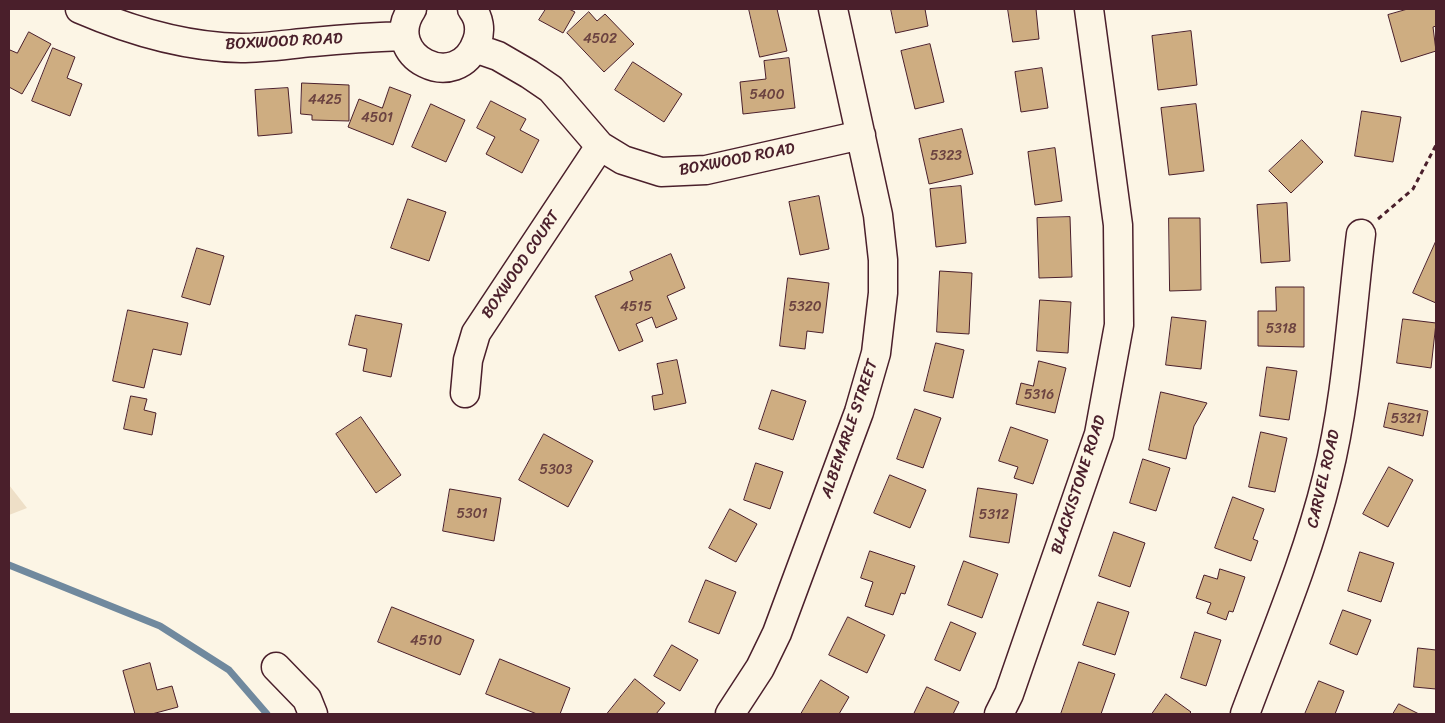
<!DOCTYPE html>
<style>
body{margin:0}
#map{position:relative;width:1445px;height:723px;overflow:hidden;background:#fcf5e5;font-family:Sriracha,sans-serif}
canvas{display:block}
.frame{position:absolute;inset:0;border:10px solid #4a1f2b;pointer-events:none}
</style>
<div id="map">
<canvas width="1445" height="723"></canvas>
<div class="frame"></div>
</div>
<script>
const ctx = document.querySelector('canvas').getContext('2d');
ctx.lineJoin = 'round';
function paint(path, color) {
  ctx.fillStyle = color;
  ctx.fill(path, 'evenodd');
}
function strokePath(path, color, width, dash) {
  ctx.strokeStyle = color;
  ctx.lineWidth = width;
  ctx.lineCap = dash ? 'butt' : 'round';
  ctx.setLineDash(dash || []);
  ctx.stroke(path);
}
function write(font, color, halo, rows, align = 'center') {
  ctx.font = font + ' Sriracha,sans-serif';
  ctx.lineWidth = 5;
  ctx.setLineDash([]);
  ctx.textBaseline = 'middle';
  ctx.strokeStyle = halo;
  ctx.fillStyle = color;
  for (const [text, x, y, turn = 0] of rows) {
    ctx.save();
    ctx.translate(x, y);
    ctx.rotate((+turn || 0) * Math.PI / 180);
    ctx.textAlign = isNaN(turn) ? turn : align;
    if (halo) ctx.strokeText(text, 0, 0);
    ctx.fillText(text, 0, 0);
    ctx.restore();
  }
}
const built = new Path2D(`
 M9,485L27,508L9,515Z`);
const stream = new Path2D(`
 M9,565L160,626L229,670L267,714`);
const building = new Path2D(`
 M546,9H569L575,12L563,33L539,20Z
 M749,9H777L787,51L760,57Z
 M891,9H925L928,26L896,33Z
 M1008,9H1036L1039,39L1013,42Z
 M1408,9H1436V26L1433,27L1436,51L1401,62L1388,15Z
 M589,12L597,21L605,14L634,44L604,72L567,33Z
 M1191,31L1197,85L1158,90L1152,36Z
 M29,32L51,44L22,94L9,87V52L10,50L17,53Z
 M930,44L944,102L915,109L901,51Z
 M53,48L75,57L67,78L82,84L70,116L32,101Z
 M789,58L795,108L743,114L740,82L766,79L764,61Z
 M633,62L682,94L664,122L615,90Z
 M1042,68L1048,108L1021,112L1015,72Z
 M302,83L349,85V121L312,120V115L301,114Z
 M390,87L411,95L393,145L348,127L359,99L382,108Z
 M288,88L292,133L258,136L255,90Z
 M491,101L526,119L520,130L539,140L522,173L486,154L495,137L477,128Z
 M431,104L465,120L446,162L412,147Z
 M1196,104L1204,171L1169,175L1161,108Z
 M1362,111L1401,117L1393,162L1355,156Z
 M962,129L973,174L929,184L919,139Z
 M1302,140L1323,162L1291,193L1269,171Z
 M1055,148L1062,201L1035,205L1028,152Z
 M961,186L966,243L936,247L930,189Z
 M819,196L829,249L800,255L789,202Z
 M408,199L446,212L429,261L391,248Z
 M1287,203L1290,261L1261,263L1257,205Z
 M1070,217L1072,277L1039,278L1037,218Z
 M1169,218H1200L1201,290L1170,291Z
 M1436,241V303L1413,293Z
 M197,248L224,256L210,305L182,297Z
 M671,254L685,288L667,296L677,319L656,328L652,317L636,324L643,341L619,351L595,296L633,280L630,272Z
 M940,271L972,273L969,334L937,332Z
 M788,278L829,283L823,333L807,331L805,349L780,346Z
 M1276,287H1304V347L1258,346V311H1276Z
 M1040,300L1071,302L1068,353L1037,351Z
 M128,310L188,323L181,355L153,349L144,388L113,381Z
 M356,315L402,324L391,377L363,371L367,349L349,345Z
 M1172,317L1206,321L1201,369L1166,365Z
 M1403,319L1436,323L1431,368L1397,363Z
 M936,343L964,350L953,398L924,391Z
 M677,360L686,403L654,410L652,396L663,394L657,364Z
 M1039,361L1066,368L1055,413L1016,404L1021,383L1033,386Z
 M1267,367L1297,371L1289,420L1260,416Z
 M772,390L806,401L793,440L759,429Z
 M1161,392L1207,403L1194,426L1186,459L1149,450Z
 M131,396L147,399L144,410L156,413L152,435L124,429Z
 M1389,403L1428,411L1423,436L1384,427Z
 M915,409L941,418L923,468L897,459Z
 M361,417L401,475L376,493L336,434Z
 M1011,427L1048,440L1033,484L1014,478L1018,467L999,461Z
 M1261,432L1287,438L1275,492L1249,487Z
 M544,434L593,461L568,507L519,480Z
 M1143,459L1170,468L1156,511L1130,503Z
 M756,463L783,472L770,509L744,500Z
 M1389,467L1413,480L1388,527L1363,514Z
 M890,475L926,490L910,528L874,513Z
 M978,488L1017,494L1009,543L970,537Z
 M450,489L501,498L494,541L443,531Z
 M1233,497L1264,509L1253,539L1258,541L1251,561L1215,548Z
 M730,509L757,524L736,562L709,548Z
 M1114,532L1145,543L1130,587L1099,576Z
 M870,551L915,566L905,594L901,593L893,615L865,606L873,582L861,578Z
 M1360,552L1394,563L1381,602L1348,591Z
 M964,561L998,574L982,618L948,605Z
 M1220,569L1245,577L1233,612L1229,611L1226,620L1207,613L1211,603L1196,598L1204,575L1217,579Z
 M706,580L736,592L719,634L689,622Z
 M1098,602L1129,612L1115,655L1083,645Z
 M392,607L474,640L460,675L378,642Z
 M1343,610L1371,620L1357,655L1330,644Z
 M848,617L885,635L867,673L829,655Z
 M951,622L976,633L960,671L935,660Z
 M1195,632L1221,640L1206,686L1181,678Z
 M672,645L698,660L680,691L654,676Z
 M1418,648L1436,650V689L1414,687Z
 M500,659L570,688L560,714H537L486,694Z
 M1079,662L1115,674L1101,714H1061Z
 M150,663L157,690L172,686L178,707L152,714H135L123,671Z
 M635,679L665,703L656,714H607Z
 M821,680L849,697L839,714H801Z
 M1319,681L1344,691L1335,714H1305Z
 M927,687L959,702L953,714H914Z
 M1166,694L1191,712L1189,714H1152Z
 M1399,704L1419,714H1393Z`);
const path = new Path2D(`
 M1378,219L1413,189L1436,145`);
const minor = new Path2D(`
 M80,9C131,31 185,47 241,48C265,48 290,44 313,42C343,39 374,37 404,36
 M412,9C380,56 458,96 477,41C481,30 479,18 472,9
 M475,48L498,56L529,74L551,89L600,146L623,160L661,172L706,170L861,135
 M465,393L468,360L476,333L600,146
 M276,667L307,699L313,714
 M730,714L760,668L777,633L859,412L876,353L883,293V260L878,215L833,9
 M999,714L1009,694L1099,434L1119,325L1118,225L1089,9
 M1245,714C1274,636 1307,559 1327,478C1347,399 1351,315 1361,234`);
const numberNames = [
 ["4502",600,39],
 ["5400",767,95],
 ["4425",325,100],
 ["4501",377,118],
 ["5323",946,156],
 ["4515",636,307],
 ["5320",805,307],
 ["5318",1281,329],
 ["5316",1039,395],
 ["5321",1406,419],
 ["5303",556,470],
 ["5301",472,514],
 ["5312",994,515],
 ["4510",426,641]
];
const streetNames = [
 ["BOXWOOD ROAD",284,42,-3],
 ["BOXWOOD ROAD",737,160,-11],
 ["BOXWOOD COURT",521,265,-56],
 ["ALBEMARLE STREET",850,429,-71],
 ["CARVEL ROAD",1324,479,-77],
 ["BLACKISTONE ROAD",1079,485,-72]
];
paint(built, '#eedfc7');
strokePath(stream, '#70899e', 7);
paint(building, '#cead81');
strokePath(building, '#4a1f2b', 1);
strokePath(minor, '#4a1f2b', 31);
strokePath(path, '#4a1f2b', 3, [5, 4]);
strokePath(minor, '#fcf5e5', 28);
write('14px', '#6b4240', null, numberNames);
write('16px', '#4a1f2b', '#fcf5e5', streetNames);
</script>
